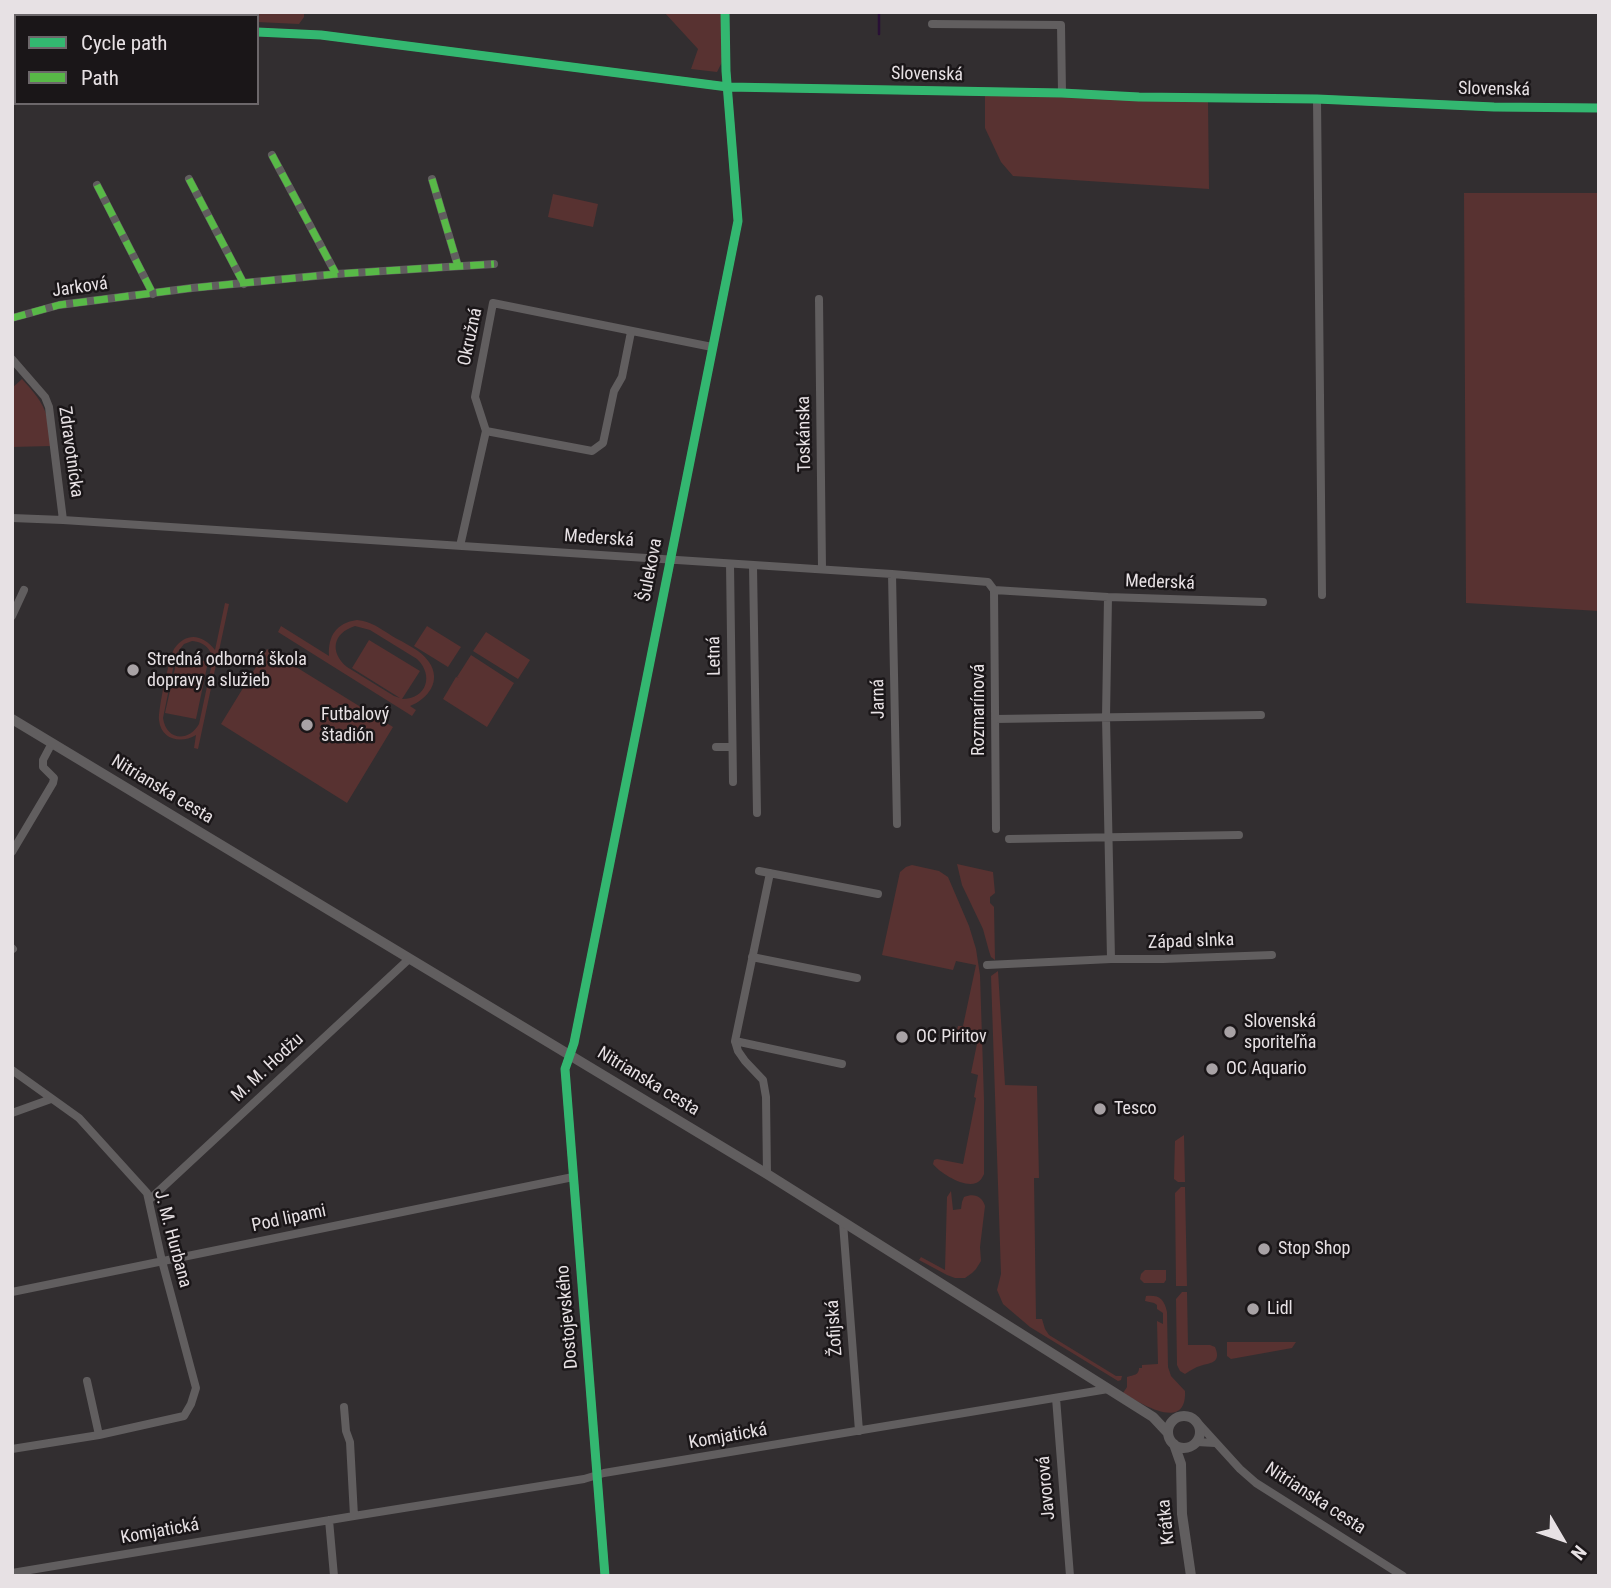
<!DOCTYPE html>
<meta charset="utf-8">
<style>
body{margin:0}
#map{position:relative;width:1611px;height:1588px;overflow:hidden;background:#322e30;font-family:"Roboto Condensed",sans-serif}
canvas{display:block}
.frame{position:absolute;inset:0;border:14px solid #e7e1e4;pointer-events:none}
.legend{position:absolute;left:14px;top:14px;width:245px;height:91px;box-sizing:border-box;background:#1a1618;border:2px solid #6c676a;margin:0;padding:9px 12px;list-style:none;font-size:21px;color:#e7e1e4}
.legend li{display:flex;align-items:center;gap:14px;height:35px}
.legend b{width:35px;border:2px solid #6c676a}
.north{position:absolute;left:1527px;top:1504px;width:70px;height:70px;-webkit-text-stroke:5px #1a1618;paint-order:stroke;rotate:129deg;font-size:19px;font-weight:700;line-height:28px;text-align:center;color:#e7e1e4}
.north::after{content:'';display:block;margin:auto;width:24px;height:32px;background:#e7e1e4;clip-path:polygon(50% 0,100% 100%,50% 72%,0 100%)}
</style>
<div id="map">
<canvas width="1611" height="1588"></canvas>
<div class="frame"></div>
<ul class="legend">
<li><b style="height:9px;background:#33b770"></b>Cycle path</li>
<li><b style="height:9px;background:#58b947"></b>Path</li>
</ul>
<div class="north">N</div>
</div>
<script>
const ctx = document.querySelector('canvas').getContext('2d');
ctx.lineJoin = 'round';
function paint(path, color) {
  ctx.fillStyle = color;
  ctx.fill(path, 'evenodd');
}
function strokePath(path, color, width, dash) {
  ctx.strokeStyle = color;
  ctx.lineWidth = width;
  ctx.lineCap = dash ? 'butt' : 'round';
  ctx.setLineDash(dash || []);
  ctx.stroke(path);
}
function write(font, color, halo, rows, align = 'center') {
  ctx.font = font + ' "Roboto Condensed",sans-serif';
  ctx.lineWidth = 5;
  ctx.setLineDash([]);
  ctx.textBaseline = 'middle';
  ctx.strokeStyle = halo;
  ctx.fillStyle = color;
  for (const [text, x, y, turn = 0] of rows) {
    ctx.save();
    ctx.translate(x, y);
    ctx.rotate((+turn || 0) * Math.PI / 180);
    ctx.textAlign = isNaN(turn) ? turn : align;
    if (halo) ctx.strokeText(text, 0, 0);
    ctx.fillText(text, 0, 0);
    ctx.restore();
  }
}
const green = new Path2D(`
 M12,12H164L162,15L152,16H16V29L12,30Z
 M183,12H304V17L299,24L257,22V16H186Z
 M664,12H721L722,62L717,72L691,69L698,49Z
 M985,95L1208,101L1209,189L1013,176L1001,162L985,128Z
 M1464,193H1599V611L1466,603Z
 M553,194L598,204L593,227L548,217Z
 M22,379C32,390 43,402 47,417C49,426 49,436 51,446L12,447V388Z
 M225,603L229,604L198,749L194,748L196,735C181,744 161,740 159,720C158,709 169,659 174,649C187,631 203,635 215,650ZM192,641C205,642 213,650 212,663L199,724C188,743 166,740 163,718L176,654L184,644Z
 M357,620C371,621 381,629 392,636C404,643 421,650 429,662C442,681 428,699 410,706L416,710L412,716L278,632L281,626L329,656C328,636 336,623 357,620ZM355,626L370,630L417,659C434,675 427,699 402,699L420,671L369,640L352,668L400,698L394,696L347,667C329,652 333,633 355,626Z
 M427,626L461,647L448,667L414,646Z
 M486,632L530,660L518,679L473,651Z
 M267,649L393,727L347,803L221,724Z
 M178,655L208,662L196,719L165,713Z
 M471,655L514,683L487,727L443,699L456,677L459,678L457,677Z
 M957,864L993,872L995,893L990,897V903L994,907L995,960L991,957L989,951L983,929L962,885Z
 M912,865L939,871L948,877L969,926L976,949L980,975L984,1100V1174C982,1178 981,1181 976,1183C964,1188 940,1173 933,1164L934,1160L937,1159L963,1164L976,1098L974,1097L978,1075L971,1073L978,1039L975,1035L957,1030L958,1026H963L976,965L956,961L953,970L882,955L900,872L906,867Z
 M998,971L1005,1085L1037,1086L1039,1178H1034L1036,1319H1042L1045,1329L1049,1335L1116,1376H1122L1121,1380L1118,1381L1030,1327L1003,1304L997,1290L1001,1274L991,976Z
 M1184,1135L1185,1182H1178L1174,1179L1175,1141Z
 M1181,1187H1185L1187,1286H1176L1175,1193Z
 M951,1191L953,1210L961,1209L962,1202L964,1197C974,1193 982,1196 985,1206L980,1247L981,1261L976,1269L972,1273L965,1278H955L947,1275L919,1260L921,1257L945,1270L947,1197Z
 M1145,1270H1166V1280L1164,1283H1144L1140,1279L1141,1274Z
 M1182,1292H1187L1188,1345H1210L1215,1347C1223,1366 1206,1362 1195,1368C1191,1370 1188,1372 1185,1374L1180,1371L1177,1365L1176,1299Z
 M1146,1296C1160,1295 1164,1299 1167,1312L1168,1367L1171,1376L1185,1391C1187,1433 1140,1403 1123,1393L1127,1387V1377C1134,1375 1139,1375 1139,1368H1142V1365L1158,1364L1157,1321L1163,1324V1313L1157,1309V1305L1154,1303L1145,1301Z
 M1227,1342H1296L1292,1348L1231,1359L1227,1356Z`);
const stream = new Path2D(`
 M879,34V12`);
const minor = new Path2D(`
 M932,24L1061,25L1062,93
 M257,32L321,35L728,87L1062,93L1139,97L1317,99L1494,107L1599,108
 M12,46L16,45
 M1317,99L1322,595
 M272,155L336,274
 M189,179L244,284
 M432,179L458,266
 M97,185L153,294
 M819,299L822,569
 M12,318L59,305L192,288L336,274L494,264
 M12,359L45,397L49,407L63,520
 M486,431L592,451L603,443L614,391L622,377L631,332
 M12,518L63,520L892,574L988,582L994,590L1108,597L1263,602
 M460,546L486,431L475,397L493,303L712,347
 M730,564L733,782
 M753,566L757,813
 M892,574L897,824
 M994,590L996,829
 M1108,597L1106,717L1111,959
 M12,616L24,590
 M995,719L1261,715
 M716,747H732
 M1009,839L1239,835
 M12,852L53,783L54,778L43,767V760L52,743
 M759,871L878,894
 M12,948L13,949
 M752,957L857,978
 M987,965L1111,959H1163L1272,955
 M735,1041L842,1064
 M12,1070L79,1118L147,1193L162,1261L196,1388L191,1404L184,1416L99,1435L12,1449
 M12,1113L51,1099
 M767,1174L766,1097L763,1080L745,1061L738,1051L735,1041L770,873
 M149,1200L409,959
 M843,1223L859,1431
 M12,1292L573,1177
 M87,1381L99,1435
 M1056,1398L1070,1576
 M344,1407L346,1431L350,1442L354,1516
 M1199,1424L1240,1469L1256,1483L1403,1576
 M1197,1442L1215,1443
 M329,1520L334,1576
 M12,1573L354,1516L584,1479L604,1473L1108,1389
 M605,1576L565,1069L574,1043L738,221L726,71L725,12`);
const secondary = new Path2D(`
 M12,719L767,1174L1153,1417L1168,1433
 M1168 1432a16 16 0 1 1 32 0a16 16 0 1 1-32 0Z
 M1174,1444L1181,1464L1182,1514L1191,1576`);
const quiet = new Path2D(`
 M272,155L336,274
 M189,179L244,284
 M432,179L458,266
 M97,185L153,294
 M12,318L59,305L192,288L336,274L494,264`);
const cycleway = new Path2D(`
 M257,32L321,35L728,87L1062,93L1139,97L1317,99L1494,107L1599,108
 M605,1576L565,1069L574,1043L738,221L726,71L725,12`);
const markers = [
 [133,670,7,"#a8a2a5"],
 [307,725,7,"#a8a2a5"],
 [1230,1032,7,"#a8a2a5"],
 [902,1037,7,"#a8a2a5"],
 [1212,1069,7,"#a8a2a5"],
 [1100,1109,7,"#a8a2a5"],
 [1264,1249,7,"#a8a2a5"],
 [1253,1309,7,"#a8a2a5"]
];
const streetNames = [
 ["Slovenská",927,75,1],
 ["Slovenská",1494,90,1],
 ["Jarková",80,288,-8],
 ["Okružná",471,337,-78],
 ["Toskánska",805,434,-91],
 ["Zdravotnícka",70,452,82],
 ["Mederská",599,539,4],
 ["Šulekova",651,570,-79],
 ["Mederská",1160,583,2],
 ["Letná",715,656,-91],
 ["Jarná",879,699,-91],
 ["Rozmarínová",979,710,-90],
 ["Nitrianska cesta",162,790,31],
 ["Západ slnka",1191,942,-2],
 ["M. M. Hodžu",268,1068,-43],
 ["Nitrianska cesta",648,1082,31],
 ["Pod lipami",289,1219,-12],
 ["J. M. Hurbana",172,1239,75],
 ["Dostojevského",568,1317,-95],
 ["Žofijská",835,1328,-94],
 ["Komjatická",728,1437,-10],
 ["Javorová",1047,1488,-95],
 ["Nitrianska cesta",1315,1499,33],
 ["Krátka",1167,1522,-96],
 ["Komjatická",160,1532,-10]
];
const poiNames = [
 ["Stredná odborná škola",147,660],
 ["dopravy a služieb",147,681],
 ["Futbalový",321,715],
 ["štadión",321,736],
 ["Slovenská",1244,1022],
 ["sporiteľňa",1244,1043],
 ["OC Piritov",916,1037],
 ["OC Aquario",1226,1069],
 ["Tesco",1114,1109],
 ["Stop Shop",1278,1249],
 ["Lidl",1267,1309]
];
paint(green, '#583231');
strokePath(stream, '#291036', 2.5);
strokePath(minor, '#615e5f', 8);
strokePath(secondary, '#615e5f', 10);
strokePath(quiet, '#58b947', 7, [14, 7]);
strokePath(cycleway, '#33b770', 9);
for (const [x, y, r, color] of markers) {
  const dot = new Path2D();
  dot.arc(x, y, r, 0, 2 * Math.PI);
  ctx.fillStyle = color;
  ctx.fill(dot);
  strokePath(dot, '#1a1618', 2.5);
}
write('18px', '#e7e1e4', '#1a1618', streetNames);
write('18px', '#e7e1e4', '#1a1618', poiNames, 'left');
</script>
